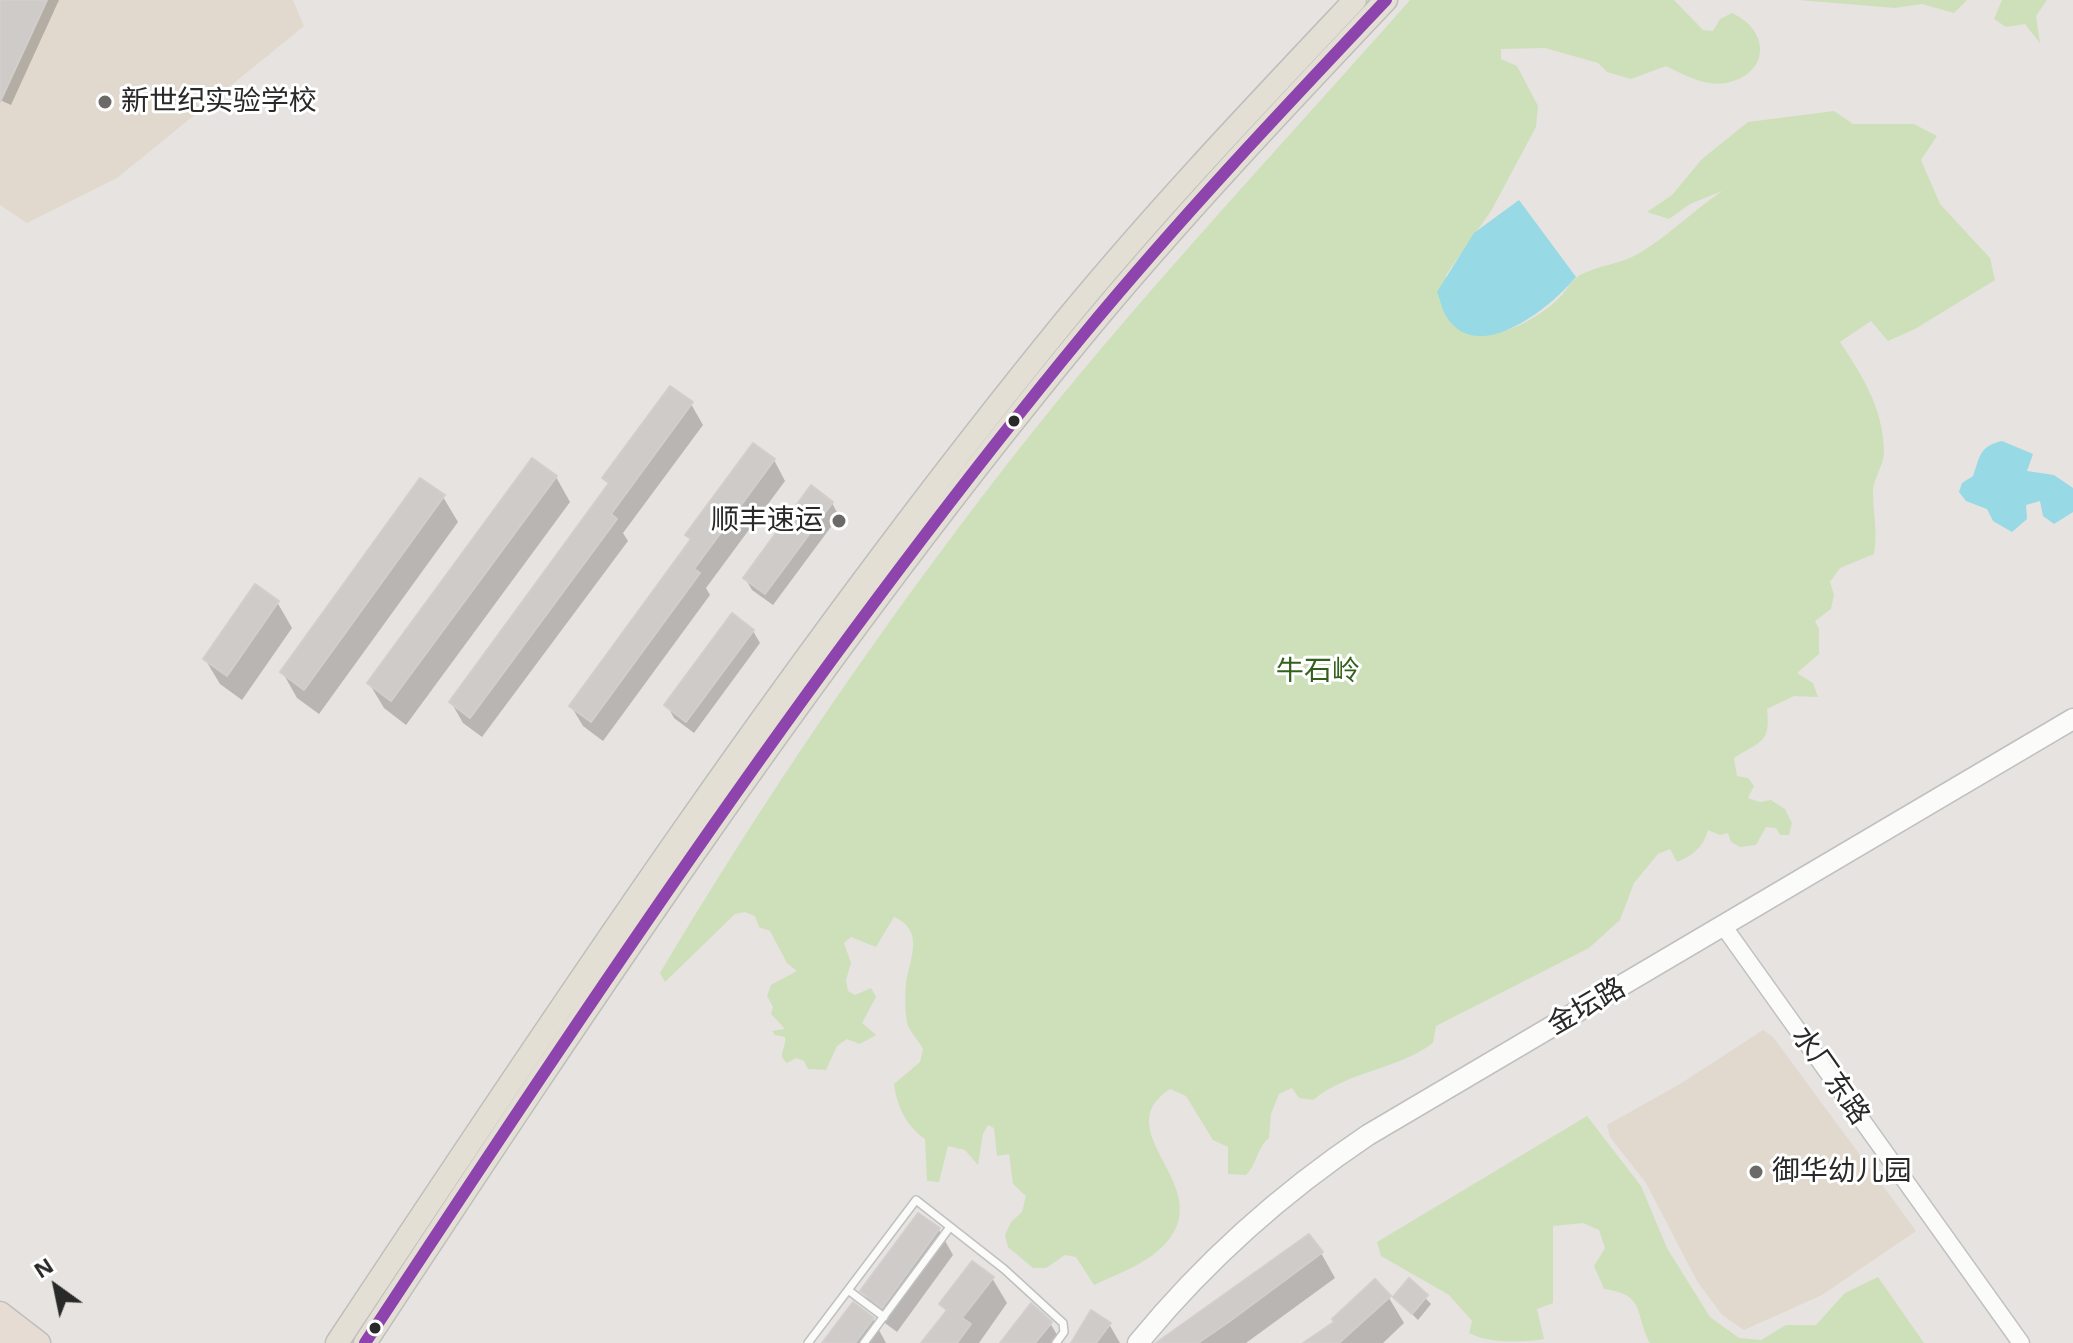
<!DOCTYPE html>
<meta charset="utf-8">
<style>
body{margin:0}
#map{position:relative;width:2073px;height:1343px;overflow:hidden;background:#e6e3e0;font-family:"Noto Sans",sans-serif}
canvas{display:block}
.north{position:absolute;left:16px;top:1247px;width:80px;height:80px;-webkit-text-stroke:6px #fff;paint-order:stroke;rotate:327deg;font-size:22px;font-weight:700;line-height:32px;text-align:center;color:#292929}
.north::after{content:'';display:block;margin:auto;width:28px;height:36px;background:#292929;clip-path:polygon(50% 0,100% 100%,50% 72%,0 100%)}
</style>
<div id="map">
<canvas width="2073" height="1343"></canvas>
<div class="north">N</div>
</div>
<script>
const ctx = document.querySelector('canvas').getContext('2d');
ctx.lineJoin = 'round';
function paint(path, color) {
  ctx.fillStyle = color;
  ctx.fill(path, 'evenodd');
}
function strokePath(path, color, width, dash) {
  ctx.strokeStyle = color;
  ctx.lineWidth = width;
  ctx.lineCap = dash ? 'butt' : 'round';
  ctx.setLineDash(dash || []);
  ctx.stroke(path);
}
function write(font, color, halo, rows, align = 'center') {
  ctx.font = font + ' "Noto Sans","Noto Sans SC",sans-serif';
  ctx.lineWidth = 6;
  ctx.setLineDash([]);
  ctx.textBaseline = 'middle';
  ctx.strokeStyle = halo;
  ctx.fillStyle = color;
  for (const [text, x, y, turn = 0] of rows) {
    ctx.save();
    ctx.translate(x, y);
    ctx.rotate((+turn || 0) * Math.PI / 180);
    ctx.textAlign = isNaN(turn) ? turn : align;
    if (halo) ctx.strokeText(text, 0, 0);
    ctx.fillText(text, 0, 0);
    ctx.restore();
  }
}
const education = new Path2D(`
 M0,0H293L304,26L117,178L27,223L0,205Z
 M1763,1030L1773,1037L1916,1231L1822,1295L1744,1330L1722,1315L1697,1281L1646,1183L1610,1137L1607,1125L1680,1084Z`);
const green = new Path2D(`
 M1410,0H1674L1703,30L1713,31L1720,19L1732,13C1771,31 1770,74 1726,83C1704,87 1683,74 1666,66L1631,79L1607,72L1598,63L1545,48L1501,49V59L1517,66L1538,106L1536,127L1491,211L1446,275V316C1479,349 1523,329 1555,302C1565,294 1570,281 1580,275C1599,265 1621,264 1638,254C1668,236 1693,211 1722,191L1690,204L1669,219L1647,212L1672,195L1702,159L1748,122L1834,111L1853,124H1914L1937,136L1921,160L1940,204L1990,258L1995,280L1915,329L1888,341L1871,321L1840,342C1862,375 1883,408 1884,450C1885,464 1873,478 1873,492C1873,514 1878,531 1874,554L1840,568L1830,582L1834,595L1831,609L1815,621L1819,629V654L1797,673L1813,683L1818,697L1794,696L1767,709C1771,744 1760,741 1734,758L1737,776L1748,778L1754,786L1748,798L1760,802L1771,800L1785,809L1792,823L1789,835H1780L1776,828L1766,827L1756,845L1740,847L1731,842L1728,833L1720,835L1708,830C1703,847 1694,855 1677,862L1670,849L1658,854L1634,883L1620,920L1589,948L1436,1026L1433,1043C1397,1070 1348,1071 1313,1100L1299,1098L1292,1088L1279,1094L1271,1114L1269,1138C1256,1149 1258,1163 1246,1175L1228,1174V1147L1213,1140L1186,1096L1170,1089C1102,1133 1227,1190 1159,1250C1141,1266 1115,1275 1094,1285L1076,1257L1065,1255L1046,1268H1033L1008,1247L1005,1235L1011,1222L1022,1212L1026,1196L1013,1184L1009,1154L997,1156L994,1128L988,1125L983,1134L978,1165L965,1150L948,1146L939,1182L927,1181L925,1139C906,1126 897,1106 894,1084L920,1062L923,1049C919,1041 908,1030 907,1022C905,1012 905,994 906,984C909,960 926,931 894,917L876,947L851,937L844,943L851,963L846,980L848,991L855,995L871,988L876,997L862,1023L876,1035L860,1044L847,1039L837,1046L826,1070L808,1069L804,1061L796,1058L787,1063C776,1054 787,1049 785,1037L775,1035L772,1031L785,1029L771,1014L773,1007L767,996L771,985L797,971L787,963L770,931L759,927L755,916L745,912L735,914L665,982L660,973C765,797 882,625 1008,463C1134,302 1275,153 1410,0Z
 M1798,0H1967L1954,13L1922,4L1895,8Z
 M2002,0H2047L2036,16L2040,43L2025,24L2006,27L1994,19Z
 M1587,1116L1641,1186L1667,1248L1710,1317L1739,1338L1761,1340L1786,1325H1816L1845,1293L1878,1277L1924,1343H1650C1634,1312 1646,1295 1604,1289L1594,1266L1605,1248L1599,1230L1583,1223L1553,1226V1303L1537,1309L1544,1339C1521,1343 1487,1343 1469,1333L1472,1321L1449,1295L1381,1256L1377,1242Z`);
const water = new Path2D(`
 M1519,200L1576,277C1552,306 1478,368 1446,316C1442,309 1440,299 1437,292L1474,233Z
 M2002,441L2033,454L2027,471L2054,475L2073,488V512L2054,524L2043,516L2040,501L2026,505L2027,519L2012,532L1993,521L1987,509L1966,501L1959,492L1962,483L1973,476C1980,457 1979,446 2002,441Z`);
const shadow = new Path2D(`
 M0,0H59L11,105L0,100Z
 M691,404L703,425L623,533L628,541L482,737L463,723L451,702L609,486L605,478Z
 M774,460L785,481L706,588L710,595L603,741L583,726L571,706L691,542L687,535Z
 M556,477L570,502L406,725L384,708L369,683Z
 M443,497L458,522L319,714L297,698L283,673Z
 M832,503L839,516L773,605L752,590L745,578Z
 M277,602L292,628L242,700L220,684L205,659Z
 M753,631L760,643L694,733L674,718L667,705Z
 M939,1230L953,1255L897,1332L877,1317L863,1291Z
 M1321,1253L1335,1278L1246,1343H1164Z
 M992,1278L1007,1303L979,1343H924L947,1313L942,1304Z
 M1409,1281L1431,1304L1418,1320L1395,1297Z
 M1389,1298L1404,1323L1383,1343H1307Z
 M1091,1312L1109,1324L1120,1343H1073Z
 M873,1319L886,1343H825Z
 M1050,1323L1062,1343H1002Z`);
const building = new Path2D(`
 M0,0H47L0,102Z
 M670,386L693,402L611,514L617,519L470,718L449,702L609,483L602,478Z
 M753,443L775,459L694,569L700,573L591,722L569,706L691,539L685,535Z
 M532,458L557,476L391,701L367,683Z
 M420,478L445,495L304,690L280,672Z
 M811,485L833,502L765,594L743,578Z
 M255,584L279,601L227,676L203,659Z
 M732,613L754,630L686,722L664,705Z
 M918,1213L940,1228L882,1308L860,1291Z
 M1309,1234L1323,1252L1230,1321L1198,1343H1156Z
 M972,1261L994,1277L962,1318L971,1324L957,1343H921L947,1310L939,1304Z
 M1409,1278L1428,1295L1412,1314L1393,1297Z
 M1375,1279L1391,1296L1339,1343H1303L1334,1322L1332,1319Z
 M853,1302L874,1318L855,1343H822Z
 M1031,1303L1052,1322L1035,1343H1000Z
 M1091,1310L1111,1323L1096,1343H1071Z`);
const service = new Path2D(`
 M848,1290L884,1317
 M808,1343L916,1200L1004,1269L1063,1323L1064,1332L1056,1343
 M864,1343L950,1227`);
const tertiary = new Path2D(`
 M1724,927L2021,1343`);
const secondary = new Path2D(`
 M1138,1343C1205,1261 1280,1194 1368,1135L2073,719`);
const primary = new Path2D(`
 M337,1343C568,994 801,645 1065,321C1157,209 1256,105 1355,0
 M365,1343C592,998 821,653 1084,334C1180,218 1283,109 1386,0`);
const trunk = new Path2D(`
 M0,1313L39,1343
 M0,1336L10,1343`);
const bus1 = new Path2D(`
 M365,1343C592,998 821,653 1084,334C1180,218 1283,109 1386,0`);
const markers = [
 [105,102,8,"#6b6a69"],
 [1014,421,7,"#292929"],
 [839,521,8,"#6b6a69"],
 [1756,1172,8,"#6b6a69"],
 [375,1328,7,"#292929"]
];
const poiNames = [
 ["新世纪实验学校",121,102],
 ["顺丰速运",823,521,"right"],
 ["御华幼儿园",1772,1172]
];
const parkNames = [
 ["牛石岭",1318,672]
];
const streetNames = [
 ["金坛路",1587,1007,-30],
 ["水厂东路",1830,1076,55]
];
paint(education, '#e1d9ce');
paint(green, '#cee0ba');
paint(water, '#97d9e4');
paint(shadow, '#0003');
paint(building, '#cecbc9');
strokePath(building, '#d1cecb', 2);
strokePath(service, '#c0c0c1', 10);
strokePath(tertiary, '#c0c0c1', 19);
strokePath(secondary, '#c0c0c1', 23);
strokePath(primary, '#bfbebd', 25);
strokePath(trunk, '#bfbebd', 25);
strokePath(service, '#fbfbfa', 7);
strokePath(tertiary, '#fbfbfa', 16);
strokePath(secondary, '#fbfbfa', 20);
strokePath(primary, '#e4dfd4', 22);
strokePath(trunk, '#e6dcd4', 22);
strokePath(bus1, '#8e44ad', 12);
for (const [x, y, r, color] of markers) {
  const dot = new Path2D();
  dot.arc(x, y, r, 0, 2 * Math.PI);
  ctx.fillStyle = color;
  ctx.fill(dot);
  strokePath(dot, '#fff', 3);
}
write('28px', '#292929', '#fff', poiNames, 'left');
write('28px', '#34601e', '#fff', parkNames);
write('28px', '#292929', '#fff', streetNames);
</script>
